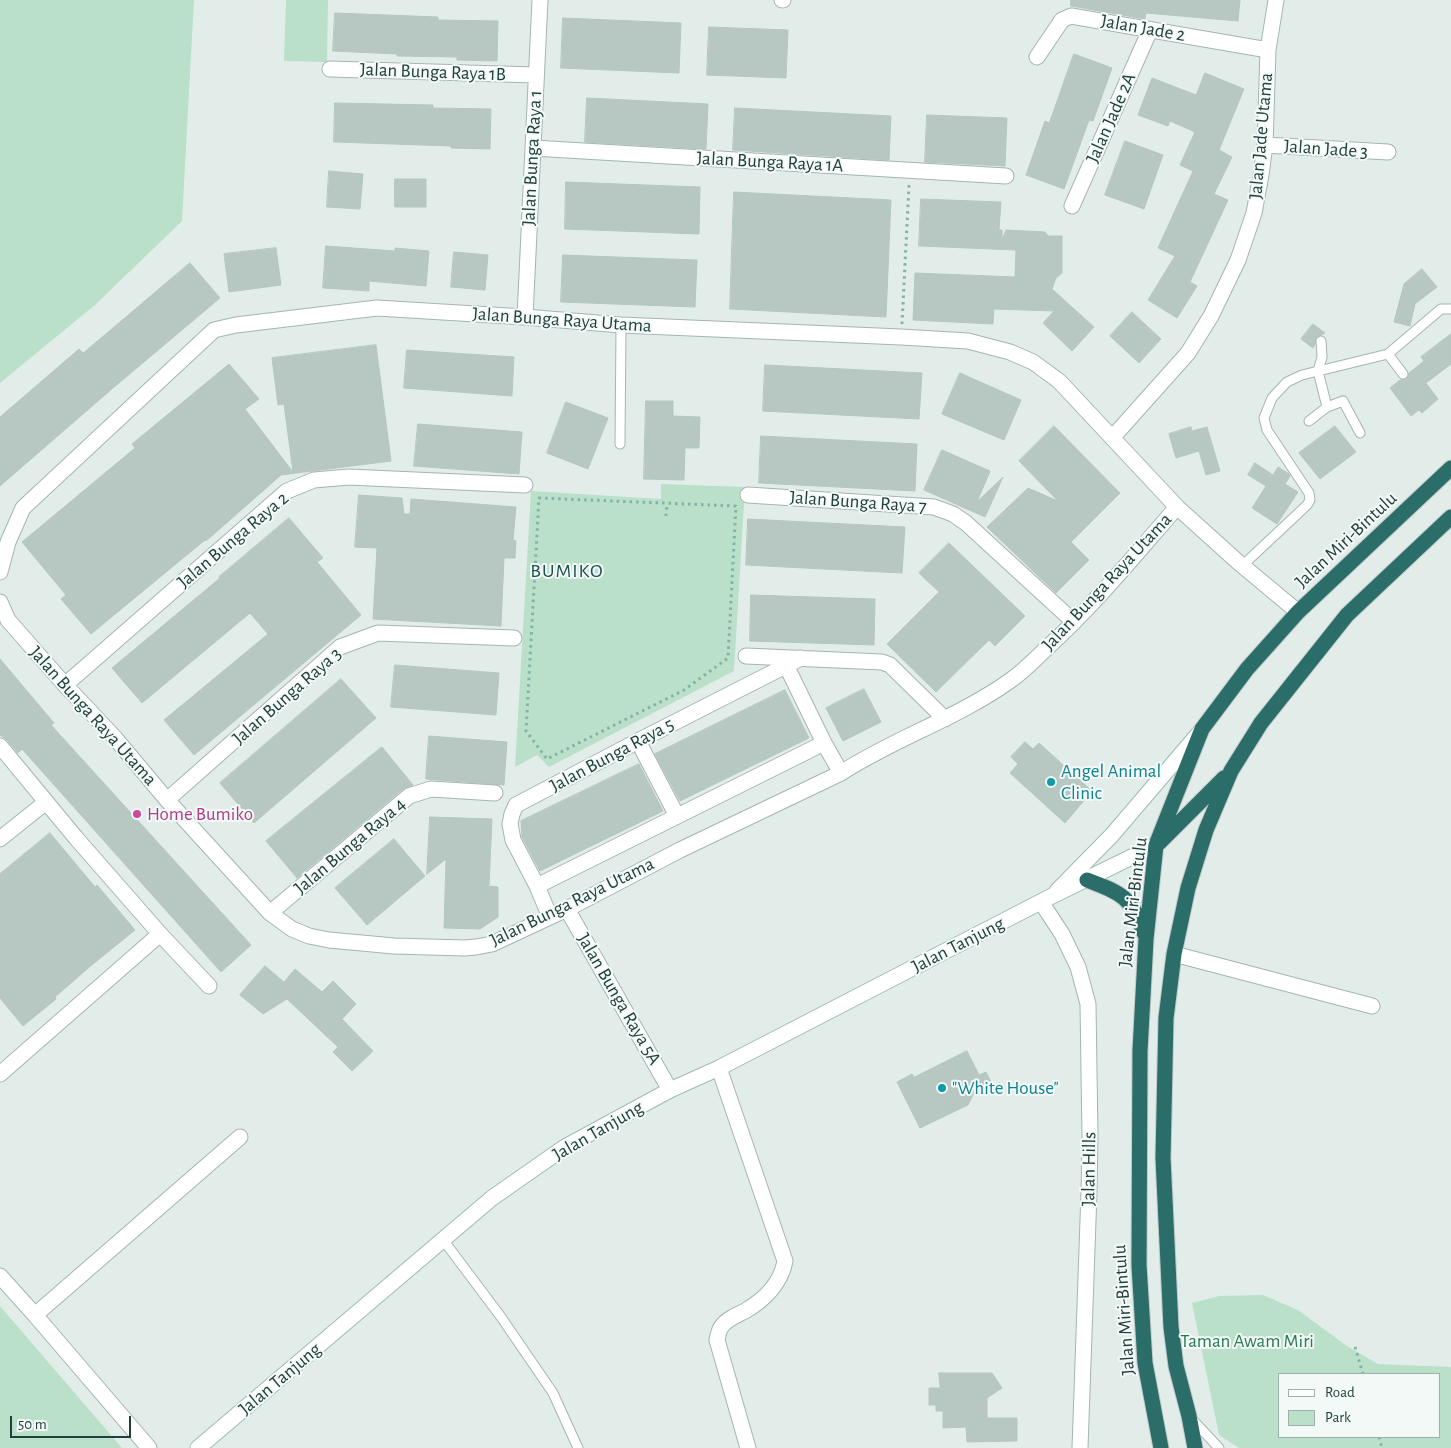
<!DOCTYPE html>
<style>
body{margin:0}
#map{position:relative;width:1451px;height:1448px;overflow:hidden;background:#e2edea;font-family:"Alegreya Sans",sans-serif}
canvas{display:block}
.legend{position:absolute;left:1278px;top:1373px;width:162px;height:65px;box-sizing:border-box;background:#f3f9f7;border:1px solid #9fafac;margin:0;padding:6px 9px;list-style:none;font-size:15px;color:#213f3b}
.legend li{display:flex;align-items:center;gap:10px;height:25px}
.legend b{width:25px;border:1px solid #9fafac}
.scale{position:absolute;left:10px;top:1416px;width:121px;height:22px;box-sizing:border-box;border:2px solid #213f3b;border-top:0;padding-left:6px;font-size:15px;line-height:18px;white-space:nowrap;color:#213f3b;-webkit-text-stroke:4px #f3f9f7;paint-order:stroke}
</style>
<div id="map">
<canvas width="1451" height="1448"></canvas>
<ul class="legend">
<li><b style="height:6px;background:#fff"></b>Road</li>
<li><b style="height:14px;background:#bae0c9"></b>Park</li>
</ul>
<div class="scale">50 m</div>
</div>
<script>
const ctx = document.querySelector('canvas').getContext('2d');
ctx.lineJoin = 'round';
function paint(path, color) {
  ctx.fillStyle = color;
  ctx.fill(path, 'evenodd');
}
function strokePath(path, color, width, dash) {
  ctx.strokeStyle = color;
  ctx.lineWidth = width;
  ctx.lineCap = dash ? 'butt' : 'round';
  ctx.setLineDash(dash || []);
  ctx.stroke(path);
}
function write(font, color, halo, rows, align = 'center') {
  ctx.font = font + ' "Alegreya Sans",sans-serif';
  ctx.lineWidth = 4;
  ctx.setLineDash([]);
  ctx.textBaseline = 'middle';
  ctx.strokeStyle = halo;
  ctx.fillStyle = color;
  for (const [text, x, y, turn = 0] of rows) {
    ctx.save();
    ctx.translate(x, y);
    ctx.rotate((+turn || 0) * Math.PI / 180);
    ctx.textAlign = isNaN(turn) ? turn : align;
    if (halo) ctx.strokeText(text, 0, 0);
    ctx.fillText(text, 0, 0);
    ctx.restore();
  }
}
const green = new Path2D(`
 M0,0H194L182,221L95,305L0,383Z
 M286,0H328L327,62L284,61Z
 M661,484L745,487L734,671L549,767L537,755L515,767L531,491L661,499Z
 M1263,1295L1298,1310L1347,1346L1378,1364L1451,1367V1448H1239L1219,1435L1192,1303L1219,1296ZM1280,1374H1440V1437H1280Z
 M0,1306L122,1448H0Z`);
const building = new Path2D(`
 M1071,0H1240L1238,21L1146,13L1145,19L1071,6Z
 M335,13L438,17V20L498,21L497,61L457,60V57L397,56V54L333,51Z
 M563,18L681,23L679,73L561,68Z
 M709,27L788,30L786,78L707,75Z
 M1074,54L1112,68L1093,121L1089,120L1064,189L1026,175L1045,121L1049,123Z
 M1205,73L1244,89L1219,150L1232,157L1214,194L1228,200L1190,282L1197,286L1177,318L1148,300L1175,256L1158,248L1193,171L1180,165L1195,132L1170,121L1168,126L1138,115L1152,78L1196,95Z
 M587,98L708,104L706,149L585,142Z
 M335,103L433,105V108L491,109L490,149L451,148V146L334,142Z
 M735,108L891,116L889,160L733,150Z
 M927,115L1007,118L1005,166L925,162Z
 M1125,141L1163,155L1144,209L1105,195Z
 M329,171L363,174L360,209L327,207Z
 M395,179H426V207H395Z
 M566,182L700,187L699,234L565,229Z
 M734,192L891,200L886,317L730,309Z
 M921,199L1001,202L999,230H1002V240L1006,230L1045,232L1048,236H1062V273L1056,278L1052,289L1094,327L1072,351L1043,323L1054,311L994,309L993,324L913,320L915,273L1015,277L1016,250L919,246Z
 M326,246L395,251V248L429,251L426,286L369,281V291L323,288Z
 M276,248L281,285L229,292L224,254Z
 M454,252L488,255L485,290L451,287Z
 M563,255L697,260L695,307L561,302Z
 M190,263L220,298L113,388L0,486V417L79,349L83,353Z
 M1422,269L1437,287L1415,304L1410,326L1394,322L1404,284Z
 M1132,312L1161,339L1139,363L1110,336Z
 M1313,324L1325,333L1316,338L1315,345L1313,348L1301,339Z
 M1451,334V364L1426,383L1438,399L1422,413L1419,410L1411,416L1390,388L1400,380L1407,379L1409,373L1424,361L1421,357Z
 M376,345L391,461L281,475L206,541L205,540L91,634L61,599L66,595L22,542L135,448L132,444L229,364L259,399L245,409L293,472L284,404L278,405L272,358Z
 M407,350L514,357L512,396L404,388Z
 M765,365L922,373L919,419L763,411Z
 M960,373L1021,400L1004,440L942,414Z
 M646,401H673V416L700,417L699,448H685L684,480L644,479Z
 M566,402L608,418L588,469L547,453Z
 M418,424L522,432L519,474L414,466Z
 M1054,426L1120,493L1071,542L1089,560L1056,593L987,527L1028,488L1058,501L1019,461Z
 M1335,426L1356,452L1320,479L1299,453Z
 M1191,427L1192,431L1207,427L1220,471L1206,475L1199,451L1176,458L1169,434Z
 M761,436L917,444L915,491L759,483Z
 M942,450L990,471L977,502L1003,477L985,517L924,490Z
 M1255,463L1273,475L1278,467L1289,474L1290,476L1285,484L1298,492L1277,524L1252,508L1266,486L1248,475Z
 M359,495L402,498L404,514H410L411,499L516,507L513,540L516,541L515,558H504L501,626L373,619L377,548L355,547Z
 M289,518L323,558L317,562L361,615L194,755L164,720L268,634L250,613L142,703L112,668L220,578L219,577Z
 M748,519L905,527L902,573L746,565Z
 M949,543L1025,616L995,646L989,640L936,692L887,644L939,592L919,573Z
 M751,595L875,599L874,645L750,641Z
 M0,659L54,723L51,725L251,945L221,972L22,749L18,753L7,740L0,735Z
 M395,665L499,673L496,715L391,707Z
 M341,679L376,718L254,823L220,783Z
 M864,689L881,722L843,741L826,708Z
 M785,690L809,738L680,801L655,754Z
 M429,736L507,742L504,785L426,779Z
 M1025,742L1033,749L1039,743L1092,791L1065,823L1010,773L1018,764L1011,757Z
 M382,747L413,785L403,789L297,878L266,841Z
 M639,764L663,811L540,871L522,837L521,821Z
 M430,817L492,819L489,886L498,887V917L480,929L444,928L446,859L427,874Z
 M50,833L95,887L97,885L135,930L93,964L55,997L56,999L23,1026L0,998V874Z
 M394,839L425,876L367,925L335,888Z
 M265,966L284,982L295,969L322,992L333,981L356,1004L342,1019L373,1051L352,1071L333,1052L338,1047L287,999L263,1014L240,995Z
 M967,1051L979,1075L986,1072L992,1084L974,1093L968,1105L920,1128L897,1082L912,1074L914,1077Z
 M939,1373H992L1002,1388L987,1398V1418H1017V1441L967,1442L966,1427L943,1428V1411H936V1405H929V1388H940Z`);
const path = new Path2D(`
 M902,324L909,185
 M736,506L539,498L526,731L547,759L684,690L728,658L736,505
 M666,516L667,504
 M1355,1347L1363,1374
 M1379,1437L1382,1448`);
const lane = new Path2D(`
 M1388,354L1403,374
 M1327,407L1343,401L1360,433
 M1309,421L1327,407L1318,371L1322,357L1321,341
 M620,444L621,325
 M1242,566L1307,505L1310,500L1309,493L1267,430L1264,418L1272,398L1287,382L1302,375L1388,354L1441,309H1451
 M444,1241L501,1317L553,1393L578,1448
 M1191,1418L1219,1448`);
const street = new Path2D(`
 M782,0H783
 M1037,57L1062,20L1071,16L1268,50
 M330,69L536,75
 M1265,145L1388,152
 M533,148L1006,176
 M1072,206L1150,30
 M525,317L540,0
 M1112,438L1188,353L1211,316L1238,260L1254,213L1261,175L1265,145L1268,50L1276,0
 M748,495L934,507L953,514L966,523L1074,622
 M0,572L8,542L23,508L214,330L236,325L377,308L525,317L621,325L901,337L968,341L1010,352L1033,362L1059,381L1177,507L1238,562L1298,612
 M0,602L8,620L65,685L115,738L167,800L270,913L292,929L309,936L329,940L394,946L464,948L476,947L492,944L567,909L680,850L841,773C895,738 958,718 1011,680C1024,671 1036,658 1048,647C1095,604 1135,555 1177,507
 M746,656L882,662L890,665L945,719
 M786,665L824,743L841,773
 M65,685L287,491L314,480L349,477L525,485
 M638,741L677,816
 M0,746L76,838L160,934L0,1074
 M167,800L340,647L378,633L514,638
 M0,839L46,802
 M537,886L824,743
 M1041,902L1062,934L1078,967L1088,1004L1090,1137L1089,1192L1080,1448
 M567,909L670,1090
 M270,913L409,796L431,789L495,793
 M550,917L537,886L513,840L510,824L512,814L516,805L638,741L801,658
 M160,934L209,986
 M1174,954L1372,1006
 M719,1068L785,1261C781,1283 764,1300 745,1311C737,1315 727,1319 722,1326C719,1329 718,1335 717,1340L748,1448
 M0,1276L35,1315L149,1448
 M35,1315L240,1137`);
const secondary = new Path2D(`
 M1057,891L1112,835L1200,732
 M198,1448L492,1198L565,1147L670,1090L719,1068L1052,896L1156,845`);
const highway = new Path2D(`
 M1159,843L1224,778
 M1087,880C1121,893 1132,897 1144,933
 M1161,1448L1145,1363L1139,1265L1140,1051L1146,939L1156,845L1202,729L1247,669L1298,612L1451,468
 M1195,1448L1189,1416L1176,1366L1171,1327L1163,1158L1166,1018L1174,954L1188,888L1206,830L1231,771L1261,723L1347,615L1451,517`);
const markers = [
 [1051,782,5,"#0f9aa8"],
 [137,814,5,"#d1479c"],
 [942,1088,5,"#0f9aa8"]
];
const streetNames = [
 ["Jalan Jade 2",1143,28,10],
 ["Jalan Bunga Raya 1B",433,72,2],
 ["Jalan Jade 2A",1111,118,-66],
 ["Jalan Jade Utama",1261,136,-85],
 ["Jalan Jade 3",1326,149,4],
 ["Jalan Bunga Raya 1",532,158,-87],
 ["Jalan Bunga Raya 1A",770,162,3],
 ["Jalan Bunga Raya Utama",562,320,4],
 ["Jalan Bunga Raya 7",858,502,4],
 ["Jalan Bunga Raya 2",233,540,-40],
 ["Jalan Miri-Bintulu",1346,540,-43],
 ["Jalan Bunga Raya Utama",1107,582,-47],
 ["Jalan Bunga Raya 3",287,696,-41],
 ["Jalan Bunga Raya Utama",93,716,48],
 ["Jalan Bunga Raya 5",612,755,-28],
 ["Jalan Bunga Raya 4",350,846,-40],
 ["Jalan Bunga Raya Utama",572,902,-26],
 ["Jalan Miri-Bintulu",1133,902,-83],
 ["Jalan Tanjung",958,945,-27],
 ["Jalan Bunga Raya 5A",619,999,60],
 ["Jalan Tanjung",598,1131,-30],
 ["Jalan Hills",1089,1169,-89],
 ["Jalan Miri-Bintulu",1124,1310,-94],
 ["Jalan Tanjung",280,1379,-40]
];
const cultureNames = [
 ["Angel Animal",1061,771],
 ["Clinic",1061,793],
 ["\"White House\"",952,1088]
];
const hotelNames = [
 ["Home Bumiko",147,814]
];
const parkNames = [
 ["Taman Awam Miri",1247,1341]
];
const neighbourhoodNames = [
 ["BUMIKO",567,571]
];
paint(green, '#bae0c9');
paint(building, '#b7c8c3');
strokePath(building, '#b4c7c2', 1);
strokePath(lane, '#a4b5b2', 11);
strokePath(street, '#a4b5b2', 17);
strokePath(secondary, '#a0bab4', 17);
strokePath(highway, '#c1c9c8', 17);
strokePath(path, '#81b3a9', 3, [2.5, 4]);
strokePath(lane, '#fff', 9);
strokePath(street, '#fff', 15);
strokePath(secondary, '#fff', 15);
strokePath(highway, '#2b6d68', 15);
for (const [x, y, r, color] of markers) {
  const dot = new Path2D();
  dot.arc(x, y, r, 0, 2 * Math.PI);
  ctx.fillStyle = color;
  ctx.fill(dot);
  strokePath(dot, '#f3f9f7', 2);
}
write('19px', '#213f3b', '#f3f9f7', streetNames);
write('19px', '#0d838f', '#f3f9f7', cultureNames, 'left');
write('19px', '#b23c85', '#f3f9f7', hotelNames, 'left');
write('19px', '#287952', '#f3f9f7', parkNames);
ctx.letterSpacing = '1px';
write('20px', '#1b534c', '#f3f9f7', neighbourhoodNames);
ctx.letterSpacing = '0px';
</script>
